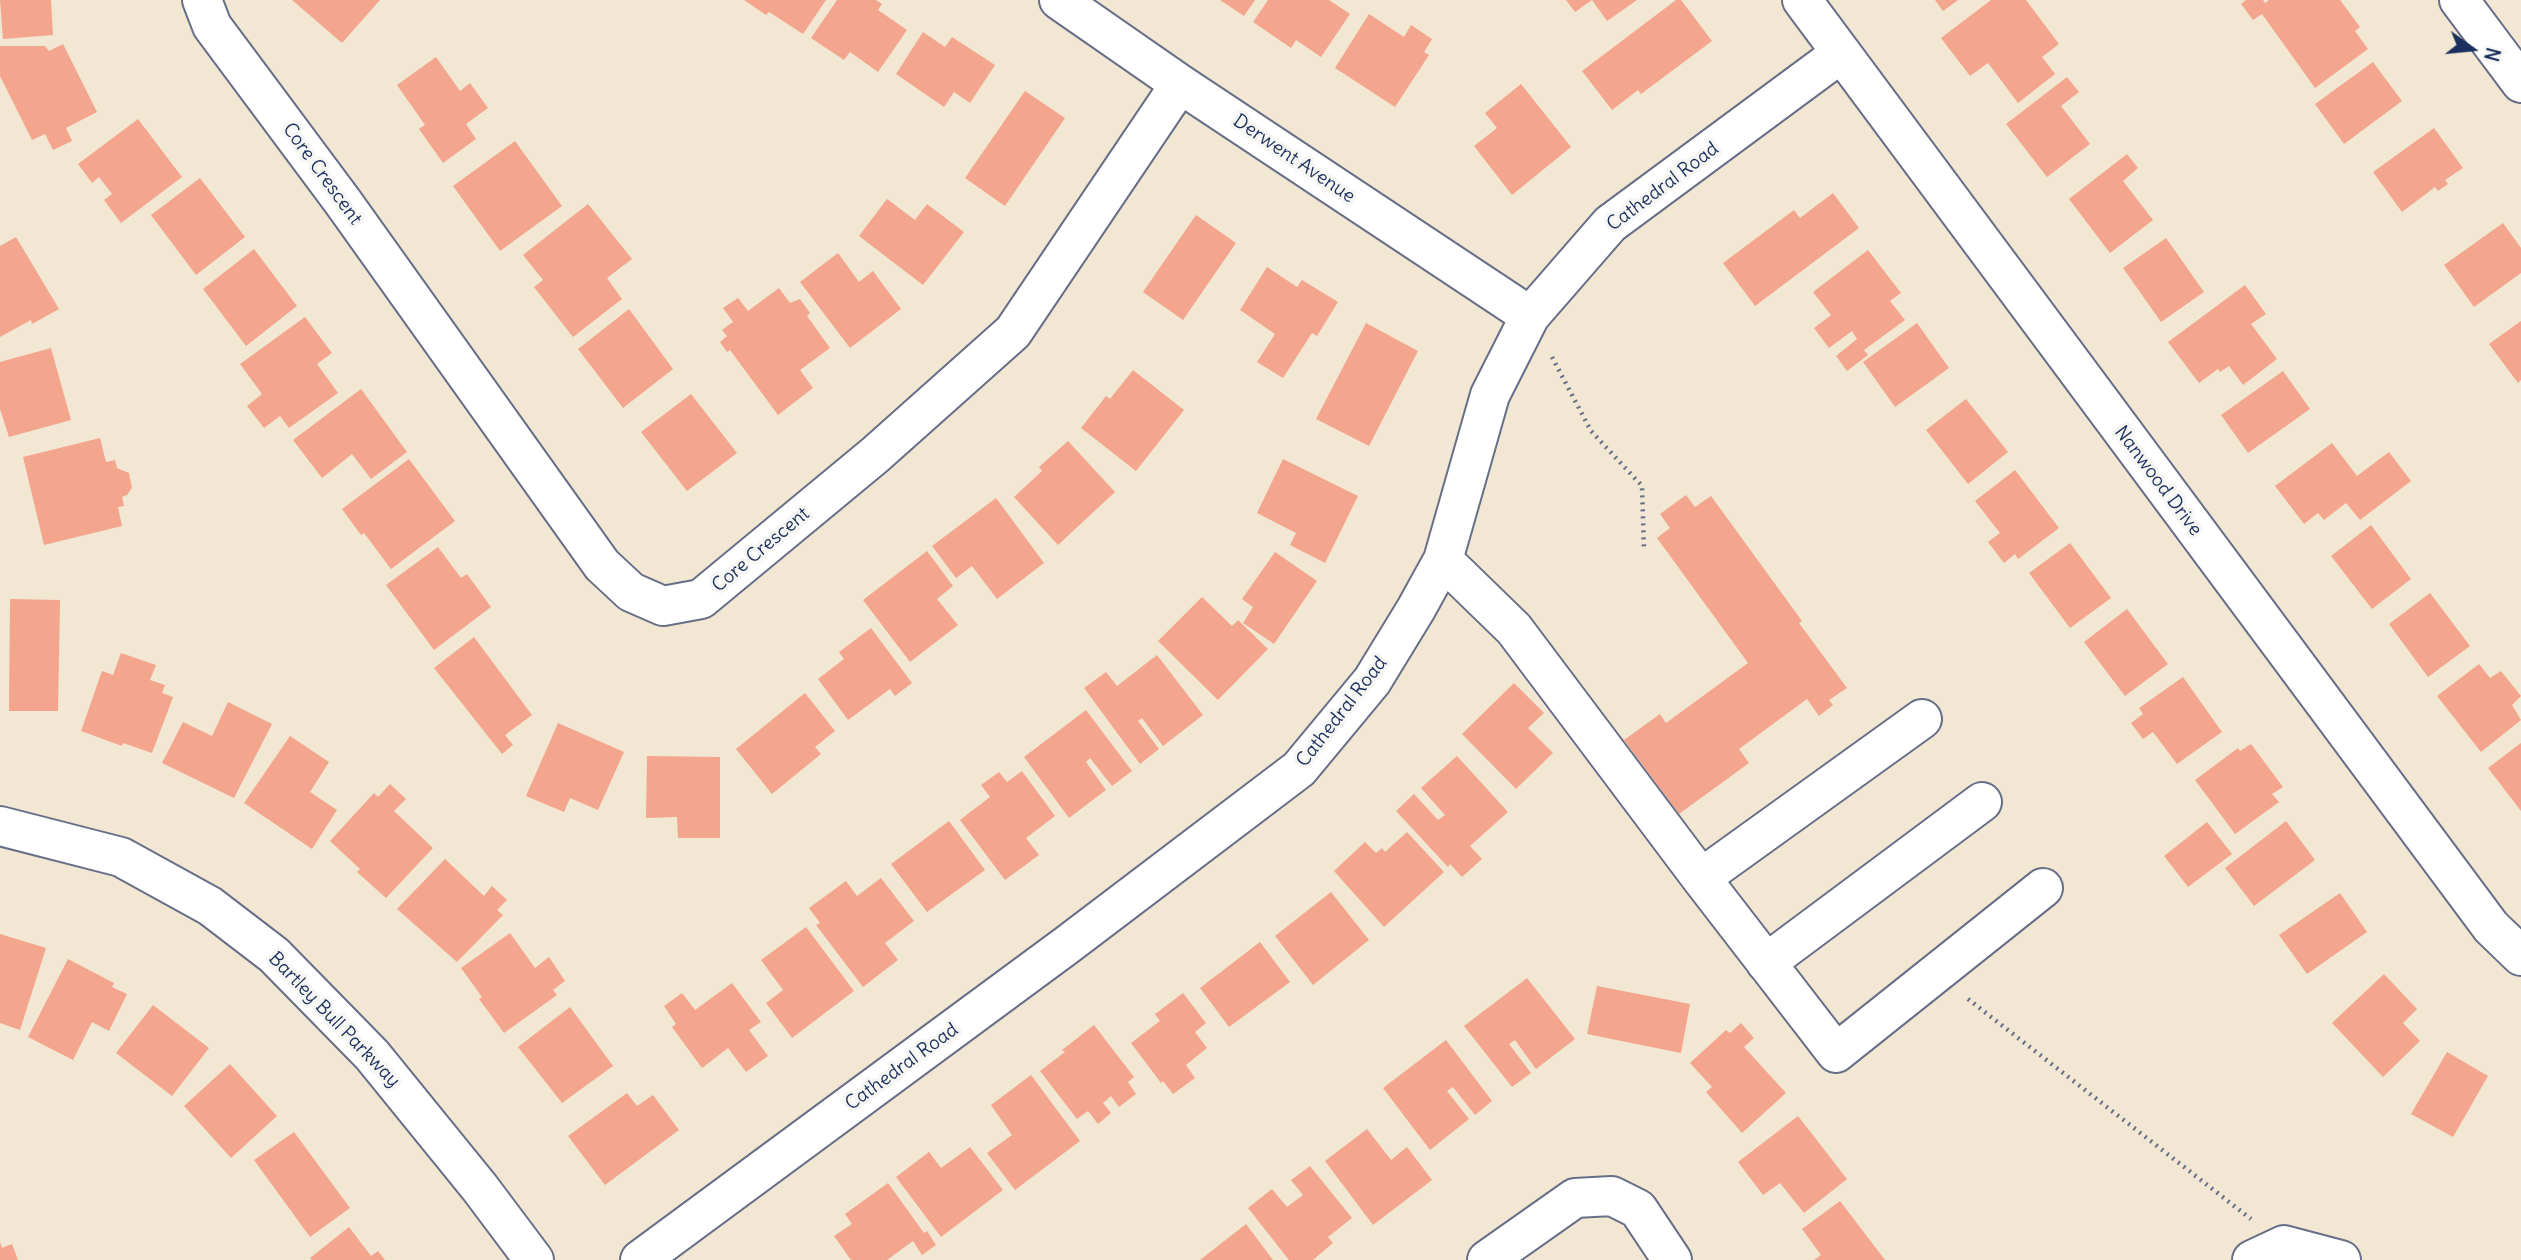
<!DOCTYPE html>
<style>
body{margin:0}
#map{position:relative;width:2521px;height:1260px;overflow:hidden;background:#f2e7d2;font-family:Delius,sans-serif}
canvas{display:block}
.north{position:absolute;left:2437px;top:14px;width:70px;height:70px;-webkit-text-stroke:5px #f6f6f2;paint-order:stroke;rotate:105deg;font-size:19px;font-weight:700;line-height:28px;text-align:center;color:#1b2f5e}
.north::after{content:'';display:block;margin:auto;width:24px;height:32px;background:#1b2f5e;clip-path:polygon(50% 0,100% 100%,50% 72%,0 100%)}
</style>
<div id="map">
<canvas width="2521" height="1260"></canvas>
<div class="north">N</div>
</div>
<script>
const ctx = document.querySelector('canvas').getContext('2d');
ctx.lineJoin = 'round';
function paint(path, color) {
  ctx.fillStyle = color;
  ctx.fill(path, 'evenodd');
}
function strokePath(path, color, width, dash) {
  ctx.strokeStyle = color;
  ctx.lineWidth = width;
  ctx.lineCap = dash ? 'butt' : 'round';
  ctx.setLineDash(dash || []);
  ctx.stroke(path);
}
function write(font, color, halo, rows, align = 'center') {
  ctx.font = font + ' Delius,sans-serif';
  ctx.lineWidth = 7;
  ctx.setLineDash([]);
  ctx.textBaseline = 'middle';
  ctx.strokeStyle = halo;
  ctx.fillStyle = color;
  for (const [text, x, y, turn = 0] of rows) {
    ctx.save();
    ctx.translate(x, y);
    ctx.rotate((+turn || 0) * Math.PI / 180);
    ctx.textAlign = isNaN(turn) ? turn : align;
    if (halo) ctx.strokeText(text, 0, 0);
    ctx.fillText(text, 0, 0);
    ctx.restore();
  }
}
const building = new Path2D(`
 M0,0H51L53,35L3,39Z
 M292,0H380L342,43Z
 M744,0H826L803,34L769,12L766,15Z
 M837,0H876L882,4L878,10L907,30L878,72L850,52L844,60L811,38Z
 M1220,0H1255L1244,16Z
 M1268,0H1329L1350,14L1321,57L1296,40L1291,48L1253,22Z
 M1566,0H1592L1575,12Z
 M1592,0H1637L1607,21Z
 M1676,0H1681L1712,41L1641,94L1638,90L1612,110L1582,71Z
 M1935,0H1958L1943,11Z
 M1991,0H2026L2059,44L2042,57L2055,74L2018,103L1988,63L1970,76L1941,38Z
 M2246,0H2263L2265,3L2269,0H2340L2360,27L2355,31L2368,49L2315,88L2262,14L2253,20L2241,4Z
 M1369,14L1404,37L1411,25L1432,39L1424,52L1429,55L1395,107L1335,68Z
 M923,32L945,47L952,37L995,65L970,103L954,92L944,107L896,74Z
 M63,44L97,112L66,128L72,141L53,150L45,134L32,140L0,76V46H45L49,51Z
 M436,57L460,91L470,83L488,108L466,124L476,139L443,163L419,129L425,125L397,85Z
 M2373,62L2402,101L2344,144L2315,104Z
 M2067,77L2079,92L2061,106L2090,144L2047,177L2006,124Z
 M1521,84L1571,147L1512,195L1474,146L1497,128L1485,113Z
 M1025,91L1065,118L1005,206L965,178Z
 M138,119L182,177L121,223L104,200L112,194L99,177L92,183L78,164Z
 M2434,128L2463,168L2445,180L2448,184L2438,191L2435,187L2402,212L2373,172Z
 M515,141L562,206L500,251L453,186Z
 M2127,154L2138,168L2123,181L2153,220L2110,253L2069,199Z
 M200,178L245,237L196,275L151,215Z
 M1833,193L1859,228L1755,306L1723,263L1794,210L1800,218Z
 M887,199L915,220L927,204L964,232L923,285L859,236Z
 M588,204L632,259L607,278L622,299L573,337L534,287L543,280L523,255Z
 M1196,215L1236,243L1183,320L1143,292Z
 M2503,223L2521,248V273L2474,307L2444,265Z
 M16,237L59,309L32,324L31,320L0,337V246Z
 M2166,238L2204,292L2161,322L2123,268Z
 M254,249L297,306L246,346L203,289Z
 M1868,250L1901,293L1890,301L1905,320L1864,350L1868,355L1847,371L1836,356L1857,339L1852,331L1829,348L1814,328L1831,315L1813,292Z
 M838,253L859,282L873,271L901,309L850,348L800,282Z
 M1267,267L1297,287L1302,280L1338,302L1317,336L1312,333L1283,378L1257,362L1275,334L1240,310Z
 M2245,285L2266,314L2251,324L2277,359L2243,385L2229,366L2220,372L2218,369L2199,383L2168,342Z
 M779,288L790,303L800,299L810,313L807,316L830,348L800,370L813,388L778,415L730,350L727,352L720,342L727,336L722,330L733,322L723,308L738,298L748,311Z
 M629,309L673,369L623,408L578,349Z
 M305,317L332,353L317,364L338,393L289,428L280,416L264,428L247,406L262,394L240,364Z
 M2521,321V380L2518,383L2489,344Z
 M1366,323L1418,351L1369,446L1316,419Z
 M1917,323L1949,368L1895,407L1863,362Z
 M51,348L71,420L9,437L0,409V362Z
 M1133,370L1184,410L1136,471L1081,428L1106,396L1110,399Z
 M2283,371L2310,409L2248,453L2221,415Z
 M361,389L407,452L371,479L352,454L322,478L293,440Z
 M691,394L737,453L687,491L641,432Z
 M1966,399L2008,452L1968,484L1926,430Z
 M100,438L106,462L115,460L117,468L129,473L132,488L127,495L122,497L124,506L118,507L122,526L44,545L23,457Z
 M1068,441L1115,492L1058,545L1014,497L1042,471L1039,467Z
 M2332,443L2357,476L2389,452L2411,481L2360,520L2346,503L2324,520L2318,513L2304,524L2275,486Z
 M409,459L455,521L391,569L364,533L361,535L342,509Z
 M1283,459L1358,496L1325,563L1290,545L1296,533L1257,513Z
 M2015,470L2059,528L2018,559L2015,554L2004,563L1988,542L2000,533L1975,501Z
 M1686,495L1695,507L1711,496L1802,621L1799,623L1847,688L1829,700L1833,705L1819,716L1807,699L1739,749L1749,763L1679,814L1624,740L1660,714L1666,723L1748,663L1657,538L1670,528L1660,514Z
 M996,498L1044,563L997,599L972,566L956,578L932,546Z
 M2371,525L2411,579L2372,609L2331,556Z
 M2070,543L2111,598L2070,628L2029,573Z
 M438,547L461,578L467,574L491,607L434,650L386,585Z
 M927,551L953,586L937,599L958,625L910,662L863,600Z
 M1275,552L1317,581L1274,644L1243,623L1253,607L1242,599Z
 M2430,593L2470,646L2428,677L2389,624Z
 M1202,597L1232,626L1238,620L1268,649L1218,700L1158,641Z
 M10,599L60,600L58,711H9Z
 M2127,609L2168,664L2125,696L2084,642Z
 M871,628L912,683L895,696L890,689L848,720L818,679L844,659L839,652Z
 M474,637L532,715L505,735L513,745L502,754L434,668Z
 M121,653L156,665L150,680L165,685L162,693L173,697L152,753L123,743L122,746L81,731L102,671L113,675Z
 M1157,655L1203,715L1163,746L1142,718L1138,721L1159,749L1140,764L1084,688L1106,672L1117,686Z
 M2479,664L2490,678L2501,671L2521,696L2512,705L2521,720L2481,752L2437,696Z
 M2183,677L2222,732L2177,764L2153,732L2143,739L2131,723L2143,714L2139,708Z
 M1514,683L1544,713L1528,728L1553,753L1516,789L1462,734Z
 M805,693L835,731L815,747L821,754L772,794L736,749Z
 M228,702L272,724L234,798L162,763L183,722L212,736Z
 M1086,710L1132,771L1112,786L1090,758L1086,762L1106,790L1069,818L1024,757Z
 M558,723L624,752L598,810L570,798L564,812L526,796Z
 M290,736L329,762L310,792L337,810L312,849L244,803Z
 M2521,743V811L2488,768Z
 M2251,744L2283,787L2272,794L2279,802L2235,834L2195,780L2238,748L2240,751Z
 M647,756L720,757V838H678L677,817L646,818Z
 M1457,756L1508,812L1470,846L1482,859L1462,877L1450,864L1448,867L1396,811L1414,794L1438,820L1445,815L1421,788Z
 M1022,771L1055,816L1026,838L1039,855L1005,880L960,820L990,797L981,785L999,772L1007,782Z
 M390,784L406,799L394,811L433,848L386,898L357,872L360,869L330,841L374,793L378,797Z
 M949,821L985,870L927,912L891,864Z
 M2286,821L2315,860L2254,906L2225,868Z
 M2207,822L2232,854L2188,887L2164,856Z
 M1407,832L1444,872L1384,927L1334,871L1365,842L1376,853L1382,848L1385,852Z
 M445,859L484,896L492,886L507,900L497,910L503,915L457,962L397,909Z
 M881,878L914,921L885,943L898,960L863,987L816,925L820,923L809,908L846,881L857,896Z
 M1331,892L1369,940L1313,985L1275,936Z
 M2340,893L2367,932L2307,974L2279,935Z
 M806,927L854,991L792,1038L766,1003L783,990L761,960Z
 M510,933L535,968L549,957L565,981L553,990L557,995L504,1033L479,999L482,997L461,968Z
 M0,934L46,948L20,1030L0,1023Z
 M1260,942L1290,982L1229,1027L1200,988Z
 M68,959L114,983L112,987L127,994L109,1031L92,1022L73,1060L28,1037Z
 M2384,974L2417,1009L2403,1023L2420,1041L2383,1077L2332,1023Z
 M1527,978L1575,1039L1536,1069L1515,1040L1509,1044L1531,1073L1512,1087L1464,1026Z
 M732,983L761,1022L749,1030L768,1056L746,1072L728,1048L702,1068L672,1027L676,1024L664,1006L682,993L695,1010Z
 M1597,986L1690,1004L1681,1053L1587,1034Z
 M1183,993L1206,1023L1195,1032L1207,1048L1186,1065L1195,1078L1173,1094L1163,1081L1161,1083L1131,1043L1160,1021L1155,1014Z
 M153,1005L209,1048L172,1096L116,1053Z
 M570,1007L613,1066L562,1103L518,1047Z
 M1741,1023L1754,1038L1744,1047L1786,1093L1742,1133L1706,1092L1712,1087L1690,1063L1726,1030L1730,1033Z
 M1094,1025L1134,1077L1128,1082L1136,1094L1119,1107L1111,1096L1103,1103L1111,1113L1098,1124L1088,1111L1077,1119L1040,1071L1065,1052L1062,1050Z
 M1446,1040L1492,1101L1475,1115L1453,1087L1447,1091L1469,1119L1430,1150L1383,1088Z
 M2447,1052L2488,1076L2453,1137L2411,1114Z
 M230,1064L277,1116L231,1158L184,1106Z
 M1031,1075L1080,1141L1015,1190L987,1153L1012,1135L991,1105Z
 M627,1093L637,1106L653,1095L679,1130L605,1185L568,1136Z
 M1798,1116L1847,1179L1804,1213L1780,1183L1763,1195L1738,1162Z
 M1367,1129L1391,1160L1407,1147L1432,1180L1373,1225L1325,1161Z
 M294,1132L350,1208L310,1237L254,1160Z
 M970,1147L1003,1190L941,1237L896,1177L929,1152L941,1168Z
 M1310,1166L1352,1218L1328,1237L1333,1243L1313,1260H1289L1248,1208L1272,1189L1287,1207L1303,1195L1291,1180Z
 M888,1183L924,1233L927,1231L936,1245L922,1255L913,1241L887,1260H851L834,1236L852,1224L845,1214Z
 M1840,1201L1885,1260H1814L1821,1255L1802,1229Z
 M1246,1224L1273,1260H1200Z
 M349,1227L371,1256L378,1251L385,1260H312L310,1258Z
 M0,1242L2,1248L12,1244L18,1260H0Z`);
const path = new Path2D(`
 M1552,357L1591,431L1642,486L1644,551
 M1968,999L2251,1219`);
const minor = new Path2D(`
 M202,0L212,26L343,202L602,565L631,592L663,606L701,599L875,455L1013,332L1180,84
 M1059,0L1180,84L1530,316
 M1802,0L2491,927L2521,956
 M2459,0L2521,83
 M1443,560L1514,629L1701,878L1836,1053L2043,888
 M0,826L121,857L210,906L274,955L372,1055L480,1188L534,1260
 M1701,878L1922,719
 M1766,963L1982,802
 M640,1260L1067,945L1299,769L1372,681L1416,609L1443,560L1490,395L1530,316L1610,224L1840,54
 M1487,1260L1575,1198L1612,1196L1638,1209L1672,1260
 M2252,1260L2284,1245L2341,1260`);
const streetNames = [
 ["Derwent Avenue",1294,159,34],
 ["Core Crescent",322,174,54],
 ["Cathedral Road",1663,187,-37],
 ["Nanwood Drive",2158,481,53],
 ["Core Crescent",761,550,-40],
 ["Cathedral Road",1342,712,-52],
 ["Bartley Bull Parkway",334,1020,46],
 ["Cathedral Road",902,1067,-36]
];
paint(building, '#f4a58d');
strokePath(minor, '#666f87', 42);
strokePath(path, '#666f87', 4.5, [2, 5]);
strokePath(minor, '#fff', 38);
write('19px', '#1b2f5e', '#f6f6f2', streetNames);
</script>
